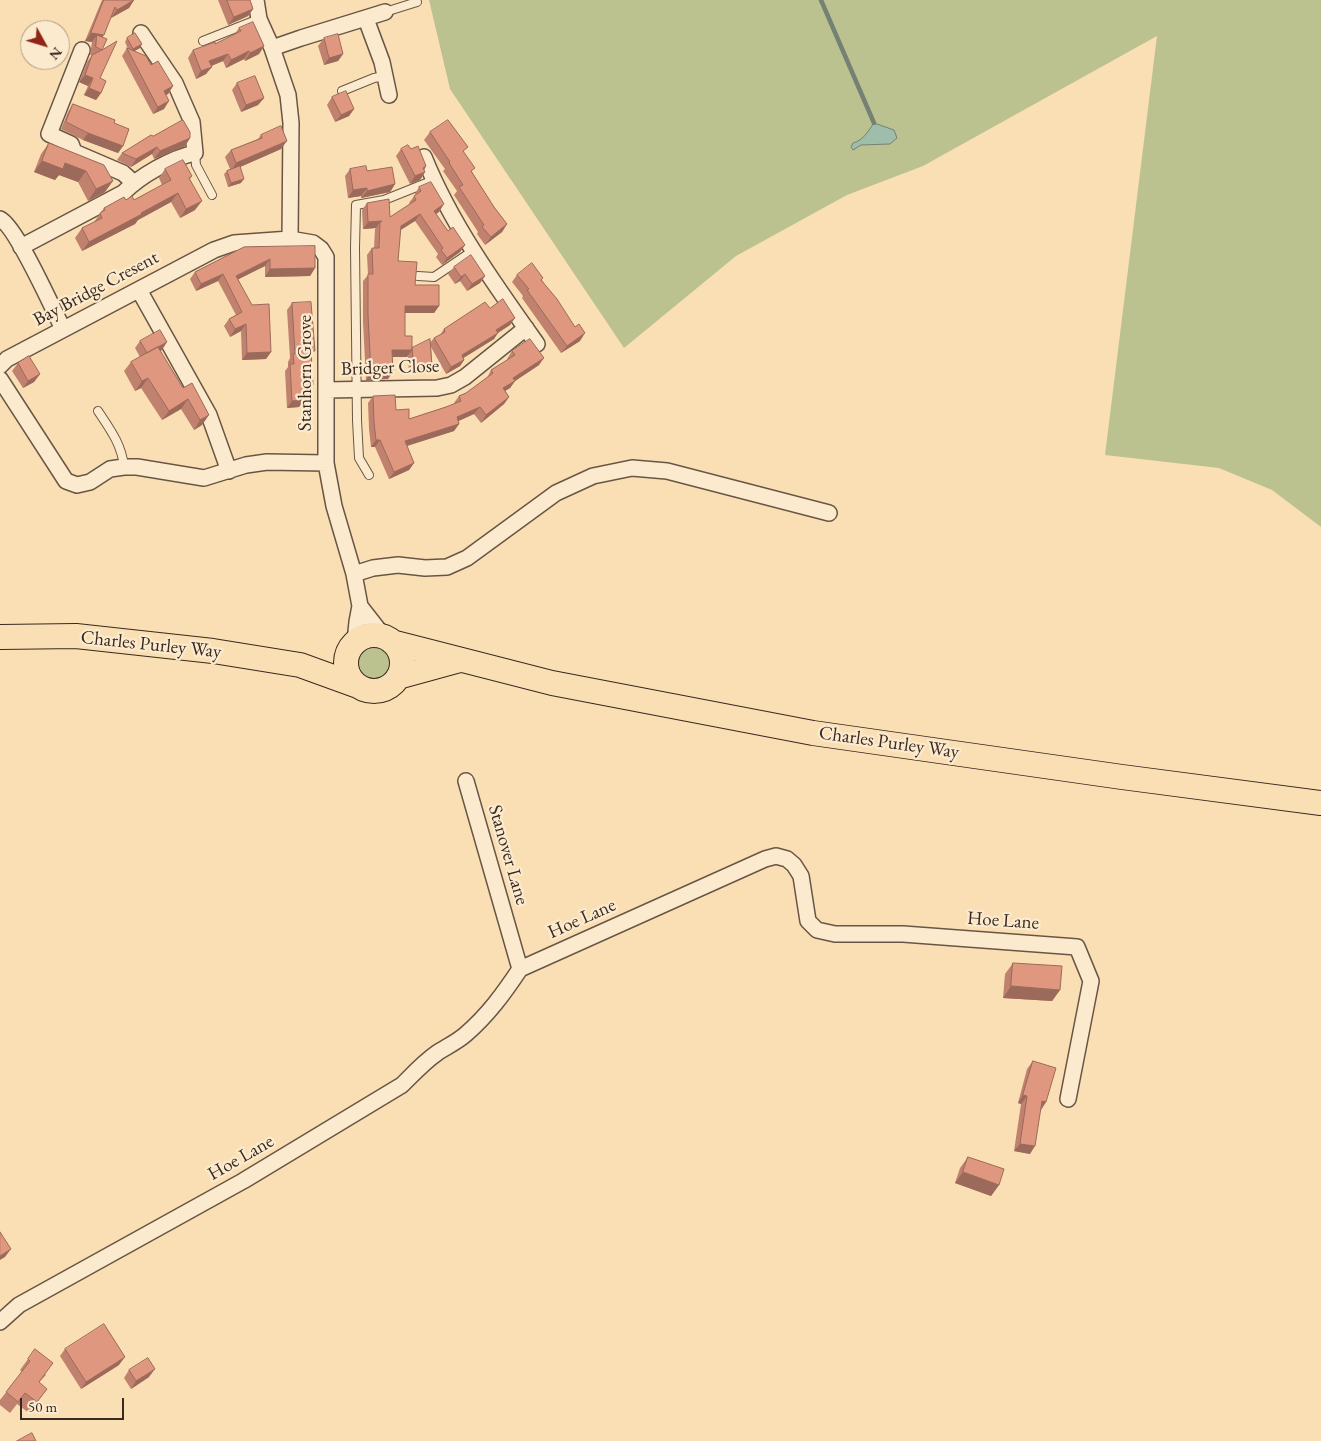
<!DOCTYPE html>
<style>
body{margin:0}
#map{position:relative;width:1321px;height:1441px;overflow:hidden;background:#fadfb4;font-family:"EB Garamond",serif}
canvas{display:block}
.north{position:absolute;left:20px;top:20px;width:50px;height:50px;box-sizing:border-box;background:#fceace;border:1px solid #ae9d88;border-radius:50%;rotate:129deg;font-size:14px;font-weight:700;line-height:20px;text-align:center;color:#382920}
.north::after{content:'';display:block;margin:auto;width:18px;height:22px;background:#8f2418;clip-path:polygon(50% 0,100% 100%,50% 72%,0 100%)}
.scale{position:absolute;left:20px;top:1398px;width:104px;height:22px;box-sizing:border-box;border:2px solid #382920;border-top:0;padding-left:6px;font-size:15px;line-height:18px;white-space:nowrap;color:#382920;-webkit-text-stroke:4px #fceace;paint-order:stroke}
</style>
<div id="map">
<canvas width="1321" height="1441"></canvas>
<div class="north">N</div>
<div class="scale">50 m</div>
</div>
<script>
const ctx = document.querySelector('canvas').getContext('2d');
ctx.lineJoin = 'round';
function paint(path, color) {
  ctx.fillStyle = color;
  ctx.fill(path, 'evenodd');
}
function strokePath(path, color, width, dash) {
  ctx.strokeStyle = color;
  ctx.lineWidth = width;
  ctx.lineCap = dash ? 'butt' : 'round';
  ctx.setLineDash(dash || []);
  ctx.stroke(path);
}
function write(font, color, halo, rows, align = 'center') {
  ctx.font = font + ' "EB Garamond",serif';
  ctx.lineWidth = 4.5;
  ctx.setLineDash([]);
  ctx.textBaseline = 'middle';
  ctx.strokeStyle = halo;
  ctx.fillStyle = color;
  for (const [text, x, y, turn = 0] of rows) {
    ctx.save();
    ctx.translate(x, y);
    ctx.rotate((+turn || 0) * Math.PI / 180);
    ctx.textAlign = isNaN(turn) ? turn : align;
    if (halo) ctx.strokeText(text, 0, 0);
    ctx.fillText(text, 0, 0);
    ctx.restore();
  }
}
const green = new Path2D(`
 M429,0H1321V527L1272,490L1219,468L1105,455L1157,36L923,166L847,195L736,256L624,348L450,89Z
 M357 663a17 17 0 1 1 34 0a17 17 0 1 1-34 0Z`);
const water = new Path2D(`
 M874,123L894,130L897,138L890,144L861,145L853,150L851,147L853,143C864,140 868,131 874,123Z`);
const stream = new Path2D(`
 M821,0L874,123`);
const service = new Path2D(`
 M385,12L417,2
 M203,41L259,19
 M342,91L374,78L385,76
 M195,153L196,165L212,195
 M418,276L434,277L474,250
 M98,411C110,429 122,445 124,467
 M369,475L359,458L357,420L355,248L356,205L384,200L434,180`);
const minor = new Path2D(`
 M256,0L259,19L272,48L288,95L291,123L290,239
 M366,19L382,62L389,95
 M272,48L301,38L385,12
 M82,50L49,134L71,144L74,152L123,173L134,183
 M424,157C451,224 495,285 537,344
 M0,219C16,226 53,309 63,329
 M21,247L123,193C140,176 171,158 195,153L192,122L175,83L141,33
 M139,290L209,415L229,471
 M0,366L7,359L214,250L234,243L290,239L313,243L321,249L326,257V463L334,506L354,574L360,606L357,622L355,642
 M0,379L66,481L77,485L90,482L110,469L124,467H137L204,478L246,465L267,462L326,463
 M326,390L437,388L451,385L465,377L526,328
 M354,574L373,568L398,565L425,568L447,567L467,558L556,493L593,476L632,468L667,471L829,513
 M360,606L385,638
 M466,781L520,969
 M0,1322L19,1305L243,1181L402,1085C413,1074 424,1062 437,1053C446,1047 457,1042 466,1034C488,1015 504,993 520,969L765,859L776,856L787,859L794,865L801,876L808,921L817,930L835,934H903L1077,947L1091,981L1068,1099`);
const primary = new Path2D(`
 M346 663a28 28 0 1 1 56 0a28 28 0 1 1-56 0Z
 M0,637L76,636L213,651L300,665L358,686
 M392,642L552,683L813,733L1122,777L1321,803
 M398,677L460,660`);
const wall = new Path2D(`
 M102,0H134L129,8L111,18V17L102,37L100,78L101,93L96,100L84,95L88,86L79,82L87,62L92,55H90L92,42L85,41Z
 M218,0H250L253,9L248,16L228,25Z
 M239,28L264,46L259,54L245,61L244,59L226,68L223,61L211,66L206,74L196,79L188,58L193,50L215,44L234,35Z
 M127,38L140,48L134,51L151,65L173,86L168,94L165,95L164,109L153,114L122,56L127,48L128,49L125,42Z
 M324,38L343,54L338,61L324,65L318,46Z
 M237,83L264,98L258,105L241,112L232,90Z
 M332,97L354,109L349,116L335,122L327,105Z
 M73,104L114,123L123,146L118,153L83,140L61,129L68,112Z
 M430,132L464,153L472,172L494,207L507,224L502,232L485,245L477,234L478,232L454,195L457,191L443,171L445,169L424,140Z
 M261,135L281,149L240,167L241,183L228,187L224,174L227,171L230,169L225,157L231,150L258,139Z
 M153,136L190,138L185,146L154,159L152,154L131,167L117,160L122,153Z
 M49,143L104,165L105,192L88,201L78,182L59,175L55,180L34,172L41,154Z
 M401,149H411L426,166L424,170L425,172L420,180L410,184L396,156Z
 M165,169L192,176L190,179L195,210L180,218L171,202L138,220L135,224L82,251L75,238L82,228L94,222L104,208L126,200H134L162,185L159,178Z
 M350,169L395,184L390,192L361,198V196L348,198L345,176Z
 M419,187L439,212L436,214L448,231L465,245L460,252L442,265L436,257L438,254L415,221L400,230L398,261L415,285L439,306L434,313H405V336L412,349L430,343L434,338L440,335L444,329L490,308L510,325L498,332L494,339L463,358L464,360L460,366L446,374L431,347L432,366L427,373L409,374L408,356L407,357H392L388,379L366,380L363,322V281L368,275L367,255L372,248H374L375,229L376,228L363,229L362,210L367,203L390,217L410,204L409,203L415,195V194Z
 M244,247L315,268L310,276L265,277V266L238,279L271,352L266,359L242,360L241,331L230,337L224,326L229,319L236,315L218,281L196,291L190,279L195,272Z
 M454,267L485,276L480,283L467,291L460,281L455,284L448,274Z
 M517,275L542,280L580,341L561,353L522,298L523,296L512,282Z
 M292,303L311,356L308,392L303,393L304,400L299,407L287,408L285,371L288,367V362L290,358L287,310Z
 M140,341L162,350L160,351L183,388L192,383L202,425L194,430L181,409L162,420L141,388L135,391L124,371L131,362L140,357L135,348Z
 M512,351L539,365L515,381L510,388L505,391L509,397L504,404L481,423L474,414L458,421L459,424L454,431L407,446L414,463L409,470L389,479L375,447H371L369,429L368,403L373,396L396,410L409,419L454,404V403L459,396L466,393L487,378L491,370L508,360L507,359Z
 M18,363L40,374L34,382L23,388L12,371Z
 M1013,963L1060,990L1052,1001L1003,998L1005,974Z
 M1033,1061L1046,1102L1041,1109L1030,1154L1014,1151L1021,1104L1018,1103L1027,1069Z
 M968,1157L999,1185L991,1196L955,1183L960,1168Z
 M65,1349L119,1365L81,1389L60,1356Z
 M28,1359L46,1375L39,1382V1400L29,1413L17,1404L10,1413L0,1405V1400L22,1372L20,1370Z
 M129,1370L149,1377L131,1389L124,1378Z`);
const shadedWall = new Path2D(`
 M134,0L129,8L111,18L117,10Z
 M253,9L248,16L228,25L234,17Z
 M91,33L104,35L99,42L97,35L92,42L85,41Z
 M142,44L140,48L131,53L133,49Z
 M264,46L259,54L245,61L250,53Z
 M249,51L244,59L226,68L231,60Z
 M228,54L223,61L204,69L209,61Z
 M343,54L338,61L324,65L329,58Z
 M212,67L206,74L196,79L201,71Z
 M85,75L93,78L88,86L79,82Z
 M173,86L168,94L158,99L164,91Z
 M89,88L101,93L96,100L84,95Z
 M264,98L258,105L241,112L246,105Z
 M169,101L164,109L153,114L158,107Z
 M354,109L349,116L335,122L341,115Z
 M88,133L123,146L118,153L83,140Z
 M190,138L185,146L154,159L160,151Z
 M287,141L281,149L231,171L236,163Z
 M157,147L152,154L131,167L136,159Z
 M42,161L65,163L86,171L78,182L59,175L55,180L34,172Z
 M426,166L422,174L425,172L420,180L410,184L415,176L423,168Z
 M244,179L241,183L228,187L231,183Z
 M113,181L105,192L88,201L96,189Z
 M395,184L390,192L361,198L367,191Z
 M367,188L361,196L348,198L353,190Z
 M178,193L171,202L138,220L135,224L82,251L89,242Z
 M202,201L195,210L180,218L186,209Z
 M444,204L439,212L429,218L434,211Z
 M420,214L415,221L396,233L401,226Z
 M382,221L380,222L376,228L363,229L368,222Z
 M507,224L502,232L485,245L491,237Z
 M465,245L460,252L442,265L447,258Z
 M270,259L265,266L231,283L236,276Z
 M315,268L310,276L265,277L270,269Z
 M223,274L218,281L196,291L201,284Z
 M465,274L460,281L455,284L461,277Z
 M485,276L480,283L467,291L472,284Z
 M405,306H439L434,313H400Z
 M515,318L510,325L492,337L496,330Z
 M246,324L241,331L230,337L235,329Z
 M498,333L494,339L457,362L462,355Z
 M585,333L580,341L561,353L567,346Z
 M167,342L162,350L142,361L147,353Z
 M392,350H412L407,357H387Z
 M271,352L266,359L242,360L247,353Z
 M544,358L539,365L515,381L510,388L498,395L503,388L513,378Z
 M464,360L460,366L446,374L451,367Z
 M432,366L427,373L409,374L414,368Z
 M393,372L388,379L366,380L371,373Z
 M40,374L34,382L23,388L28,381Z
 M148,378L141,388L135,391L142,381Z
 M313,385L308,392L298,393L303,386Z
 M509,397L504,404L481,423L486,415Z
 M188,399L181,409L162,420L169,411Z
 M304,400L299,407L287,408L292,401Z
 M480,407L474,414L452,424L457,417Z
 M209,415L202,425L194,430L200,420Z
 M459,424L454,431L400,448L405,441Z
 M376,440H380L375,447H371Z
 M414,463L409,470L389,479L394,472Z
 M1011,986L1060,990L1052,1001L1003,998Z
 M1023,1095L1027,1096L1021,1104L1018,1103Z
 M1042,1101L1046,1102L1041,1110Z
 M1020,1144L1035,1146L1030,1154L1014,1151Z
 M963,1172L999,1185L991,1196L955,1183Z
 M11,1249L5,1257L0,1260V1256Z
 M125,1357L119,1365L81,1389L86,1382Z
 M155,1369L149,1377L131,1389L136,1381Z`);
const building = new Path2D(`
 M104,0H134L117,10L115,7L104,35L91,33Z
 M227,0H250L253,9L234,17Z
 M253,22L264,46L250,53L249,51L231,60L228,54L209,61L212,67L201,71L193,50L215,42V44L241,31L239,28Z
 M135,33L142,44L133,49L127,38Z
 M338,34L343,54L329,58L324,38Z
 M97,35L107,39L102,50L117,41L100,78L106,81L101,93L89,88L93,78L85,75L92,55L102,50L96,47Z
 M127,48L146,56L151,65L158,61L173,86L164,91L169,101L158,107Z
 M255,76L264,98L246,105L237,83Z
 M346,91L354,109L341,115L332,97Z
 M73,104L115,120L114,123L129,129L123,146L88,133L66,122Z
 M183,120L190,132V138L160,151L157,147L136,159L122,153L151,135L153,136Z
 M448,120L468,147L463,151L475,168L471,171L494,207L507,224L491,237L482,227L484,225L459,187L463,185L449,163L450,162L430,132Z
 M281,126L287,141L236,163L231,150L262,138L261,135Z
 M49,143L104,165L113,181L96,189L86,171L65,163L63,169L42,161Z
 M408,145L411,149L418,146L426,166L423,168L425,172L415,176L401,149Z
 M183,160L192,176L189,178L202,201L186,209L178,193L141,213L142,214L89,242L82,228L102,218L100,213L105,210L104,208L124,197L126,200L132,196L134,200L171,180L165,169Z
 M240,166L244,179L231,183L227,171Z
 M366,166L367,171L392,167L395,184L367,191V188L353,190L350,169Z
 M431,182L444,204L434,211L448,231L453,227L465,245L447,258L441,250L443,248L420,214L401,226L398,261L417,262L415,285H439V306H405V336H412V350H392L393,372L371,373L368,315V274H373L372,248H379L380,222L382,221L368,222L367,203L389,199L390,217L416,200L414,196L421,191L419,187Z
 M315,246V268L270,269V259L236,276L252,305L269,304L271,352L247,353L246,324L235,329L229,319L242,312L223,274L201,284L195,272L244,247Z
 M471,255L485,276L472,284L465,274L461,277L454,267Z
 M532,263L543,278L541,280L557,299L575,327L579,324L585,333L567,346L527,290L529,289L517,275Z
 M503,299L515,318L496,330L498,333L462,355L464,360L451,367L434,338L445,332L444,329L485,302L490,308Z
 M311,302L315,351H311L313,385L303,386L304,400L292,401L290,364H294L293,354H295L292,303Z
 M160,330L167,342L147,353L140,341Z
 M430,339L432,366L414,368L412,348Z
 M530,339L544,358L513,378L515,381L503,388L509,397L486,415L480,407L457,417L459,424L405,441L414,463L394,472L380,440H376L374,422L373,396L395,395L396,410L409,409V419L446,407L461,401L459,396L466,393L493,373L491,370L515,355L512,351Z
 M158,347L183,388L192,383L209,415L200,420L188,399L169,411L148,378L142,381L131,362Z
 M29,356L40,374L28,381L18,363Z
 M1013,963L1062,966L1060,990L1011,986Z
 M1033,1061L1056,1068L1046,1102L1042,1101L1035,1146L1020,1144L1027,1096L1023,1095Z
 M968,1157L1004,1169L999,1185L963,1172Z
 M0,1232L11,1249L0,1256Z
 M104,1324L125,1357L86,1382L65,1349Z
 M35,1349L53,1363L39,1382L47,1389L37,1402L25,1393L18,1402L6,1392L30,1361L28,1359Z
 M148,1358L155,1369L136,1381L129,1370Z
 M32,1433L36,1441H17Z`);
const streetNames = [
 ["Bay Bridge Cresent",96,289,-28],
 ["Bridger Close",390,368,-2],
 ["Stanhorn Grove",306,373,-90],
 ["Charles Purley Way",151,645,6],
 ["Charles Purley Way",889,743,8],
 ["Stanover Lane",508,855,74],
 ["Hoe Lane",582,919,-24],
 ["Hoe Lane",1003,921,4],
 ["Hoe Lane",241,1158,-30]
];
paint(green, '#bcc28f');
paint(water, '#9ebdaa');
strokePath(water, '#758273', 1);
strokePath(stream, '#758273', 4.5);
strokePath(service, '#685645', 10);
strokePath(minor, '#685645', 18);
strokePath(primary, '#382920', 26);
strokePath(service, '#fceace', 8);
strokePath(minor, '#fceace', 15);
strokePath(primary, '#fadfb4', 24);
paint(wall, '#c0826e');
paint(shadedWall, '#9c6a5a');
paint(building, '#df9780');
strokePath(building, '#9c6a5a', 1);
write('19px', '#382920', '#fceace', streetNames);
</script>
